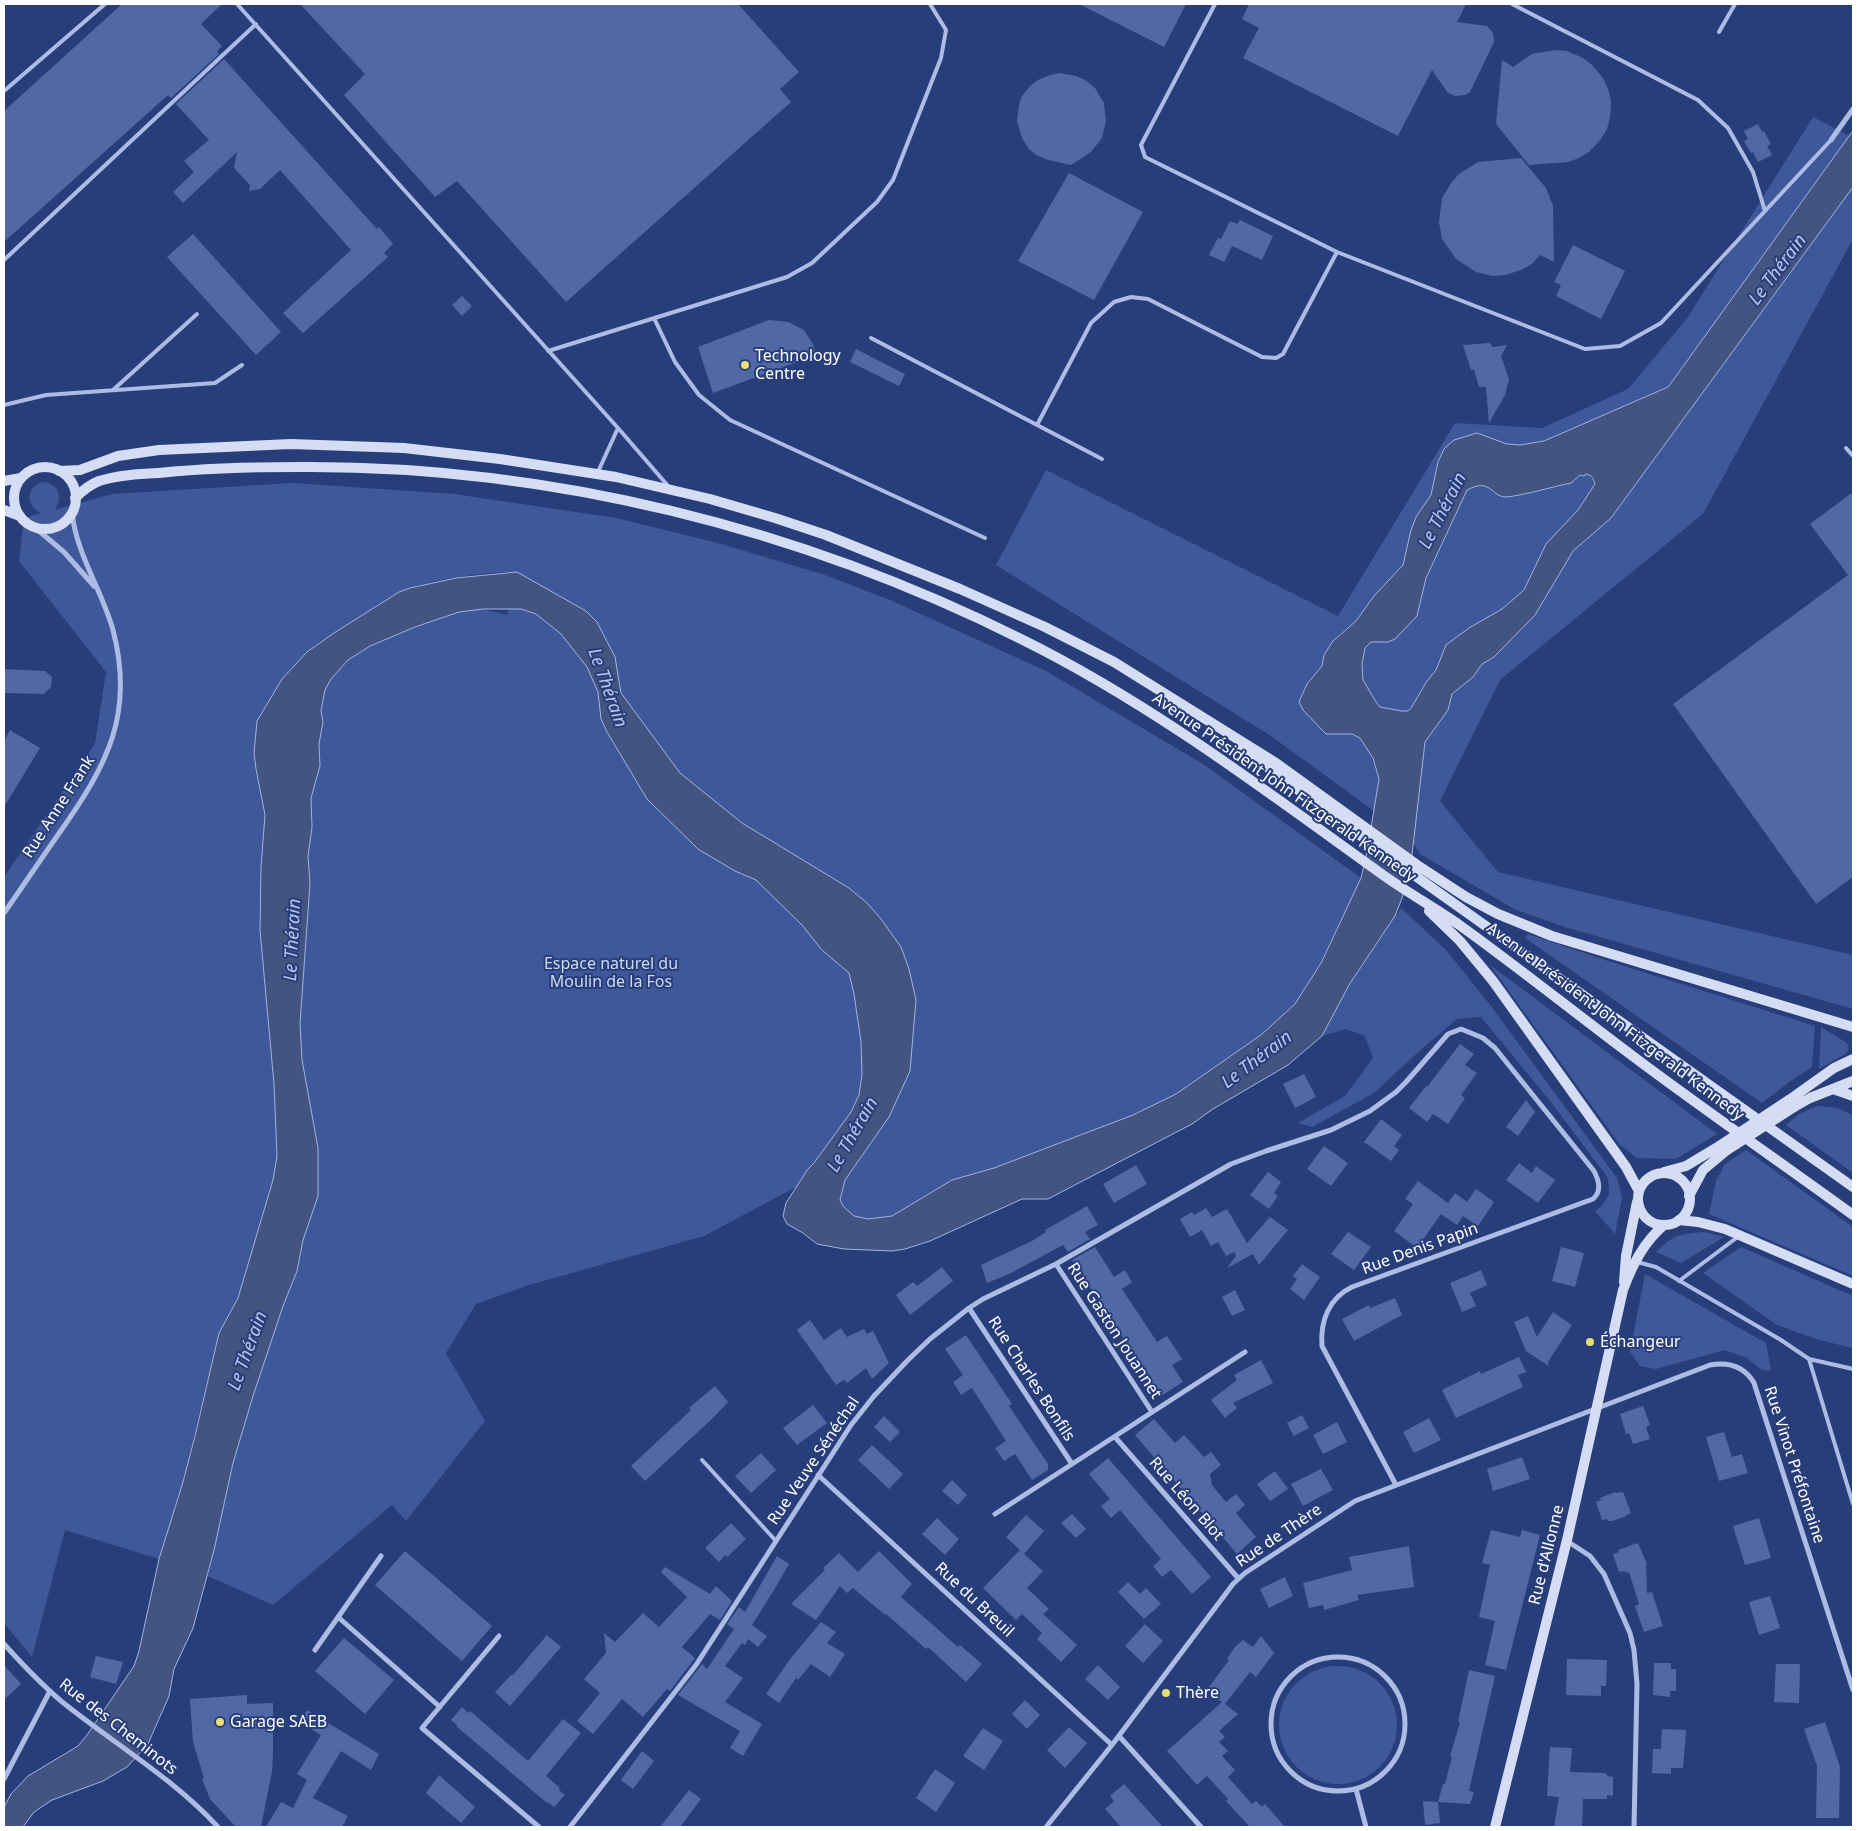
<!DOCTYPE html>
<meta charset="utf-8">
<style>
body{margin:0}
#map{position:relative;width:1857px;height:1831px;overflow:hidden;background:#283e7b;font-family:"Noto Sans",sans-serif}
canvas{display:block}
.frame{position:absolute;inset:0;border:5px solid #fff;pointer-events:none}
</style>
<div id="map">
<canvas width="1857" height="1831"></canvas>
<div class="frame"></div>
</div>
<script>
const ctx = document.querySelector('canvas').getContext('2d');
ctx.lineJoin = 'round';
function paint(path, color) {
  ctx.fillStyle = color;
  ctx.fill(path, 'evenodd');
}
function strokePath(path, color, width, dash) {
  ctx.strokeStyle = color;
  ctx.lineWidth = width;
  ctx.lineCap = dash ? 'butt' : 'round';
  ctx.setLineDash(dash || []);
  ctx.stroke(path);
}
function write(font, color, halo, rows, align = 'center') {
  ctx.font = font + ' "Noto Sans",sans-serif';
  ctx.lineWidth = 4;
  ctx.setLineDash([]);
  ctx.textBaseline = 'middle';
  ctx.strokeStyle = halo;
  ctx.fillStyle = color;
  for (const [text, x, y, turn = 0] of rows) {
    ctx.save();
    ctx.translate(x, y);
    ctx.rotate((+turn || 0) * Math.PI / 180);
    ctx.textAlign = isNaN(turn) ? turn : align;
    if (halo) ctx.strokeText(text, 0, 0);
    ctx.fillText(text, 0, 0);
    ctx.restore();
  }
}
const green = new Path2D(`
 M1813,117L1850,136L1668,387L1544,441L1520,445L1507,444L1477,433L1438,462L1431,495L1411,530L1403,565L1374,596L1356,621L1340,634L1324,655L1322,666L1307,684L1299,702L1303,710L1326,733L1352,734L1360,738L1369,750L1379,779L1374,811L1271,736L996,565L1046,470L1338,616L1455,423L1542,428L1628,389L1688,317Z
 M1853,187V239L1703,514L1500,680L1440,801L1498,872L1853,955V1009L1568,928L1516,910L1420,854L1413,842L1425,742L1448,710L1452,694L1473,677L1482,664L1494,657L1535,615L1573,551L1611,518Z
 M1586,473C1592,475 1593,479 1595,484L1585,501L1537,563L1524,590L1502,609L1469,628L1446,645L1436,670L1427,681L1411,708L1408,711H1402L1380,707L1376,702L1363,680L1362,664L1365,648L1370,642H1388L1417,616L1426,578L1467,490C1491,477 1491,497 1506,497C1524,496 1552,487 1571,483L1580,475Z
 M42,482C59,483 63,497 55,510L112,494L292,483L454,494L616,518L718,543L825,575L890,600L1046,671L1203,764L1361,878L1320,963L1295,1004L1261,1035L1176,1094L1133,1115L994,1168L952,1180L892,1216L868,1219L854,1216L843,1206L840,1200L845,1180L796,1187L704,1236L529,1285L476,1304L446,1353L485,1421L406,1521L392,1505L273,1605L208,1576L233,1463L253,1396L283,1306L297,1271L318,1148L302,1060L300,1023L310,883L308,856L312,827L311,798L320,766L319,744L323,722L321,711L325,690L331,679L348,660L370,646L415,627L459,612L483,609L507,615L517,572C480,572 434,579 399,592L334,633L307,652L282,679L257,721L256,769L265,815L261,867L260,930L274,1084L277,1156L273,1180L238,1298L219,1333L183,1482L159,1559L65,1530L32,1657L4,1623V877L95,744L106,672L19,561L24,518L41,513C26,506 25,488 42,482Z
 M1401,908L1446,950L1491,1006L1617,1178L1622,1198L1615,1234L1595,1211L1602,1206L1609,1194L1608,1178L1550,1101L1481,1017L1457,1019L1425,1046L1374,1093L1312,1127L1298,1123L1345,1096L1373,1058L1365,1036L1346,1029L1322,1036L1349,985Z
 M1528,934L1605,960L1815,1026L1812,1067L1792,1080L1762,1103L1525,938Z
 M1490,965L1717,1134L1676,1159L1637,1158L1620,1145Z
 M1821,1027L1847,1043L1849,1048L1847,1053L1819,1069Z
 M1817,1106L1837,1108L1853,1115V1173L1786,1125L1799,1114Z
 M1746,1150L1853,1227V1276L1709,1214L1716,1181L1725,1164Z
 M1704,1232L1724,1237L1681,1263L1656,1252C1674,1234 1680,1234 1704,1232Z
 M1741,1247L1853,1296V1348L1819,1340L1777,1325L1703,1273Z
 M1645,1274L1766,1343L1771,1371L1762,1370L1747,1358L1725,1350L1656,1369L1640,1366L1630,1352Z
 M1279 1725a59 59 0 1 1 118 0a59 59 0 1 1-118 0Z`);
const water = new Path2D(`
 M1853,131V187L1611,518L1573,551L1535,615L1494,657L1482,664L1473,677L1452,694L1448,710L1425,742L1410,872L1402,898L1395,916L1349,985L1322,1036L1288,1065L1213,1109L1192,1124L1048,1199H1022L930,1241L905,1249L892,1251L844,1249L817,1244L803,1233L787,1224L783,1216L786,1203L808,1169L814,1163L851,1112L859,1095L862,1075L861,1042L854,994L849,973L822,950L802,925L756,880L735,871L698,849L647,799L607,732L601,719L598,692L587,667L561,634L536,614L521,609H483L459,612L415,627L370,646L348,660L331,679L325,690L321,711L323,722L319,744L320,766L311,798L312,827L308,856L310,883L300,1023L302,1060L318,1148V1196L303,1240L297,1271L283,1306L253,1396L233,1463L214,1550L193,1628L174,1669L169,1696L148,1744L127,1767L103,1781L52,1800L34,1812L23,1827H4V1807L11,1794L28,1776L78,1746L87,1735L134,1666L139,1651L159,1559L183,1482L195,1436L219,1333L238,1298L273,1180L277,1156L274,1084L260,930L261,867L265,815L256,769L254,753L257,721L282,679L307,652L334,633L399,592L410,588L456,578L517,572L586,611L597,622L615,657L621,693L680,773L742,823L849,888L867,903L881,919L901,947L909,969L916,1000L910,1071L889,1117L845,1180L840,1200L843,1206L854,1216L868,1219L892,1216L952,1180L994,1168L1133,1115L1176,1094L1261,1035L1295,1004L1321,963L1361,878L1367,852L1379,779L1373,758L1360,738L1352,734H1326L1303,710L1299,702L1307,684L1322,666L1324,655L1333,641L1356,621L1374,596L1403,565L1411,530L1416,517L1431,495L1438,462L1444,449L1454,440L1477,433L1507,444L1520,445L1544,441L1668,387ZM1586,474C1593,475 1593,479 1595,484L1578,510L1546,544L1524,590L1502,609L1469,628L1446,645L1436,670L1427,681L1411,708L1408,711H1402L1380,707L1376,702L1363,680L1362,664L1365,648L1371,642H1388L1395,639L1417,616L1426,578L1467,490C1491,477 1491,497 1506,497C1526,495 1551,487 1571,483L1580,475L1584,476Z`);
const building = new Path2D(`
 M122,4H222L201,24L222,46L217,51L219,54L171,98L168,95L4,242V111Z
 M300,4H738L799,72L780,89L791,102L566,302L457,181L435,197L344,95L365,74Z
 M1079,4H1186L1164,47Z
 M1249,4H1466L1457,22L1487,26L1493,33L1494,42L1470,92L1465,95L1455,96L1448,93L1432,70L1398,136L1243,58L1259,28L1242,19Z
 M1555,50L1567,51L1583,58L1592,65L1603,78L1608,89L1611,100L1610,118L1607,129L1601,139L1589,152L1579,158L1568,162L1529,165L1496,124L1502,60L1513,67L1532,54Z
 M224,59L377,229L379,227L393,244L384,253L388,257L303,333L283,313L351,250L280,170L260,189L249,191L250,185L234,168L237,152L183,203L173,192L194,172L184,161L209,140L176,104Z
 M1059,73L1076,76L1085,80L1095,88L1104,103L1106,121L1102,138L1091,152L1071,165L1048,160L1036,155L1029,149L1022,138L1017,121L1019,104L1022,96L1030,86L1038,80L1050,75Z
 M1758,124L1762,132L1764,131L1771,144L1767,146L1772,155L1758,162L1753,152L1751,153L1744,141L1748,139L1744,131Z
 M1521,158L1546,188L1553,206L1554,262L1540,255L1532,264L1521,270L1505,275L1493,276L1476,272L1456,259L1442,239L1439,222L1442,198L1451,183L1459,174L1478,162Z
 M1069,173L1143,212L1094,300L1018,261Z
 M1240,220L1273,236L1262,260L1232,246L1224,262L1209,255L1218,238L1221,239L1230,221L1237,224Z
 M193,234L281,332L256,355L167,257Z
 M1573,245L1625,271L1601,319L1556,296L1561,285L1554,282Z
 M462,296L472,306L462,316L452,305Z
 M769,320L788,322L804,330L813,344L816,355L713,393L698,347Z
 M1490,343L1492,347L1507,345L1501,356L1509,379L1505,395L1489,423L1486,387H1479L1474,370H1471L1463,345Z
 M856,349L905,374L899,386L850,362Z
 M1853,492V877L1816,904L1673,704L1848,575L1810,524Z
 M4,669L45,671L52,677L51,687L44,694L4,693Z
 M10,730L40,748L4,807V741Z
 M1460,1044L1474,1054L1465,1065L1477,1073L1461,1095L1465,1098L1448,1124L1433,1114L1427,1122L1409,1108L1426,1086L1427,1087Z
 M1304,1074L1316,1097L1295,1108L1283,1084Z
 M1526,1100L1535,1112L1518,1136L1506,1127Z
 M1381,1119L1402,1135L1394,1146L1399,1150L1391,1161L1364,1142Z
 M1324,1146L1348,1163L1331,1186L1307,1169Z
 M1519,1163L1532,1173L1536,1166L1555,1180L1538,1203L1506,1180Z
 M1136,1165L1147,1184L1114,1203L1103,1184Z
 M1268,1172L1281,1182L1274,1193L1278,1196L1269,1209L1250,1195Z
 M1418,1181L1448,1203L1455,1193L1467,1202L1476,1189L1494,1202L1478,1226L1463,1216L1457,1225L1441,1214L1417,1248L1394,1231L1413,1204L1405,1199Z
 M1087,1206L1098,1225L1085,1232L1090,1239L1068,1252L1063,1245L1011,1273L987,1283L981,1265L1032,1241L1046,1232L1045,1230Z
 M1206,1208L1212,1217L1227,1209L1247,1243L1270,1217L1288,1230L1259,1265L1253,1254L1227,1268L1236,1256L1234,1252L1226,1256L1218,1242L1211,1246L1202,1230L1190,1237L1180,1219L1192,1212L1194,1215Z
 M1348,1232L1371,1247L1354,1270L1331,1254Z
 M1095,1247L1114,1277L1125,1270L1132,1282L1122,1289L1157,1342L1167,1336L1182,1359L1172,1365L1183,1382L1161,1396L1072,1260Z
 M1561,1247L1584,1253L1575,1287L1552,1281Z
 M1302,1264L1320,1277L1304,1300L1290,1289L1297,1279L1293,1276Z
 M942,1267L953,1281L910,1315L896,1295L913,1282L917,1286Z
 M1481,1270L1487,1285L1470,1293L1476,1306L1462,1312L1450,1283Z
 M1235,1290L1245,1310L1232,1316L1222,1297Z
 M1395,1298L1402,1315L1354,1341L1342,1319L1369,1305L1370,1308Z
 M1553,1312L1572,1325L1548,1362L1549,1366L1526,1351L1514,1322L1528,1316L1537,1337Z
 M810,1320L824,1340L841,1328L847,1337L864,1329L867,1334L873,1331L889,1363L872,1379L866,1368L847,1383L844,1380L836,1385L797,1330Z
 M966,1335L1012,1404L1009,1406L1048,1464V1470L1032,1480L1015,1454L1004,1461L995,1448L1006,1441L972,1388L961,1395L953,1382L963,1375L945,1349Z
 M1519,1357L1526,1372L1518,1375L1523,1387L1456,1418L1442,1390L1480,1371L1481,1374Z
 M1261,1360L1273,1383L1233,1403L1237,1408L1225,1418L1211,1400L1237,1380L1234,1375Z
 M715,1386L728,1402L713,1418L645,1481L631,1466L691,1410L689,1408Z
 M813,1405L827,1423L797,1445L783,1428Z
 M1643,1406L1650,1425L1646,1427L1650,1439L1633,1444L1629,1433L1626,1434L1620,1414Z
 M1302,1415L1309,1428L1294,1436L1287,1423Z
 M884,1416L900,1432L890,1442L874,1427Z
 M1429,1418L1441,1440L1414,1453L1403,1432Z
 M1154,1419L1175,1443L1184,1435L1204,1457L1211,1452L1221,1465L1210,1474L1212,1485L1226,1502L1236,1494L1245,1505L1236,1513L1256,1537L1237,1554L1135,1435Z
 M1337,1422L1347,1442L1323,1454L1313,1435Z
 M1724,1432L1732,1457L1742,1454L1748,1473L1719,1481L1706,1437Z
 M872,1445L903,1474L889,1489L858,1460Z
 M761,1453L776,1470L751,1493L735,1476Z
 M1522,1457L1530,1479L1493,1491L1487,1469Z
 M1108,1458L1211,1577L1192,1594L1171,1570L1162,1577L1153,1566L1161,1559L1120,1510L1111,1518L1101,1506L1110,1499L1089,1474Z
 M1321,1469L1333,1490L1303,1506L1291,1484Z
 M1275,1471L1288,1489L1270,1501L1257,1484Z
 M952,1480L967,1495L958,1505L942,1491Z
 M1615,1492L1616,1493L1623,1492L1631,1513L1624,1517L1612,1521H1608L1607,1519L1602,1520L1596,1502L1601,1500L1600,1498Z
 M1072,1514L1086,1529L1076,1538L1061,1523Z
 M1026,1515L1044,1531L1024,1554L1043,1571L1027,1588L1049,1609L1043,1614L1077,1645L1061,1662L1037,1639L1042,1633L1022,1614L1016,1620L983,1588L1020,1550L1006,1537Z
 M937,1518L959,1539L945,1555L922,1534Z
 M1759,1518L1771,1558L1745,1565L1733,1526Z
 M731,1523L746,1539L727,1557L725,1555L719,1562L705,1548Z
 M1491,1530L1520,1537L1522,1530L1540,1535L1506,1670L1485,1665L1495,1621L1479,1617L1490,1565L1482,1563Z
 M1638,1543L1647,1564L1646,1565L1647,1593L1652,1592L1663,1626L1644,1632L1635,1606L1639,1604L1629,1572L1626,1573L1625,1571L1619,1572L1613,1554L1619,1552L1618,1550Z
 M1409,1546L1414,1587L1357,1595L1359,1600L1324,1610L1323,1605L1309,1608L1303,1583L1352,1570L1349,1557Z
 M405,1551L492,1626L462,1661L375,1585Z
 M879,1551L912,1584L901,1597L958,1647L960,1645L982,1664L966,1682L928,1647L926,1649L886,1614L885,1615L853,1588L847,1593L840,1586L816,1620L791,1604L825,1570L823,1568L839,1553L858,1572Z
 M777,1556L789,1564L774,1590L752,1625L767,1636L758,1647L748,1639L745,1645L742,1643L725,1666L743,1678L725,1702L762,1724L743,1756L730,1748L740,1731L678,1695L702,1664L707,1669L734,1629L727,1624L739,1607L745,1612Z
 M665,1567L710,1594L716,1586L732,1601L720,1620L710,1614L682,1647L695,1658L670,1691L667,1689L643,1717L622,1699L593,1734L577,1721L600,1693L584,1679L606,1653L604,1633L615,1642L643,1613L659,1627L687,1597L661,1572Z
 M1285,1577L1293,1596L1269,1608L1260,1589Z
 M1128,1582L1140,1594L1146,1588L1161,1604L1144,1619L1118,1592Z
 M1770,1596L1780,1628L1759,1635L1749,1602Z
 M821,1622L836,1632L827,1643L845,1654L830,1677L811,1664L798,1680L796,1678L779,1703L766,1694L790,1659Z
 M1145,1624L1163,1641L1143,1663L1125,1646Z
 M547,1635L561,1647L510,1706L495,1692L511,1675H513Z
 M1261,1636L1274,1653L1256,1677L1250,1672L1225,1704L1238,1714L1219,1731L1225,1737L1219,1742L1228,1751L1222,1756L1235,1770L1228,1777L1252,1804L1256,1801L1262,1807L1265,1804L1285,1827H1250L1226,1801L1228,1799L1207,1776L1197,1785L1167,1751L1222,1702L1206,1691L1229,1660L1227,1658L1236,1646L1243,1640L1253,1647Z
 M344,1638L394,1680L365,1714L315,1671Z
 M96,1656L123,1662L116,1684L90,1677Z
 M1567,1659L1607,1660L1606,1686H1601V1696L1566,1695Z
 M1654,1663H1671V1669H1676V1691H1670V1697L1653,1695Z
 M1776,1664H1800L1799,1703L1774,1702Z
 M4,1665L21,1684L4,1700Z
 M1098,1665L1120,1687L1108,1700L1085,1679Z
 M1469,1670L1495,1676L1469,1791L1474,1792L1470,1804L1438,1802L1443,1784H1445L1452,1757L1450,1756L1460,1722H1458Z
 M247,1695V1704L273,1703V1752L272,1771L261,1827H236L210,1799L202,1779L204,1778L193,1742L190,1699Z
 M1025,1700L1040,1715L1027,1729L1012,1714Z
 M462,1707L468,1713L470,1711L528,1761L563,1719L581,1733L546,1776L560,1788L559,1790L565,1795L554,1807L548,1802L547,1803L456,1726L457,1725L451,1720Z
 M307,1710L379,1754L371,1770L341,1751L313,1798L348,1816L342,1827H266L281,1802L293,1808L307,1780L297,1774L321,1735L300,1722Z
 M1825,1722L1840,1767L1839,1818H1816L1817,1766L1804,1729Z
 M1069,1727L1087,1743L1065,1768L1047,1750Z
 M983,1728L1003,1741L984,1770L963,1756Z
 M1662,1729L1686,1730L1683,1768H1671V1774L1652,1773L1653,1749H1661Z
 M1550,1747L1572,1748L1570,1772L1604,1773L1607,1774V1776L1613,1777V1796L1607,1795V1799H1583L1582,1827H1554L1559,1797L1547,1796Z
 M642,1751L654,1761L633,1789L621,1780Z
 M935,1769L955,1783L936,1812L916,1798Z
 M439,1775L475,1807L461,1823L426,1793Z
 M1124,1784L1163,1827H1121L1105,1809L1114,1801L1110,1796Z
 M689,1790L701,1799L680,1827H660Z
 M1423,1801L1438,1802L1440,1823L1425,1825Z`);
const lane = new Path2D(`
 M237,4L618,428
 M1215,4L1141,145L1145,157L1337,252
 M1512,4L1698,100L1728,128L1753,172L1765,211
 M1719,32L1735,4
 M4,91L105,4
 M4,260L256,24
 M654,318L675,362L699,395L730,420L985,538
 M871,338L1102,459
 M548,351L787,277L812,263L877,202L893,180L941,58L946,30L930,4
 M113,390L197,314
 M4,405L46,395L215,383L242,365
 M1037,425L1091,323L1114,302L1131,297L1148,299L1262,357L1276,358L1283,354L1337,252L1585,349L1620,346L1661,323L1831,140
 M1846,448L1853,456
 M597,474L618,428L669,487
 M1637,1262L1656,1267L1781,1340L1809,1359L1853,1369
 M1679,1281L1739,1236
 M1809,1359L1853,1504
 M702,1460L776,1541`);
const street = new Path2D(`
 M1831,140L1853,109
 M33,526L64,552L94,586
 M4,913C23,886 41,859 60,832C107,765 135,714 113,630C102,590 76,554 72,512
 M1056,1264L1152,1412
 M969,1308L1072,1464
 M1115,1437L1238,1578
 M818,1475L1112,1745
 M995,1514L1245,1352
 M1567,1541L1590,1556L1604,1574L1630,1633L1634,1650L1637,1684L1634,1827
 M338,1617L440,1707
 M499,1636L422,1728L539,1827
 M4,1644C22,1664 40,1683 61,1701C113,1743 173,1778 218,1827
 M315,1650L381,1556
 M1271 1724a67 67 0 1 1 134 0a67 67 0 1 1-134 0Z
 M1119,1736L1201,1827
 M4,1779L50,1691
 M1356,1789L1366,1827
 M570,1827L696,1665L851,1425L874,1396L908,1360L930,1339L969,1308L983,1299L1056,1264L1231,1164L1266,1151L1331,1130L1370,1111L1396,1092L1406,1082L1448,1034L1461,1029L1483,1038L1495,1048L1594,1171C1599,1181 1602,1191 1593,1199L1352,1287C1329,1298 1320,1321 1322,1346L1396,1485
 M1046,1827L1112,1745L1233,1584L1245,1573L1355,1501L1710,1365C1728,1362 1744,1366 1754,1383L1853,1690`);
const secondary = new Path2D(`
 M14 498a31 31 0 1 1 62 0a31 31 0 1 1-62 0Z
 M59,471L80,470L118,456L159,450L291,444L404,448L500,459L616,477L710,499L775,518L826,535L960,589L1045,627L1114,662L1276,763L1420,867L1466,897L1498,914L1552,936L1853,1027
 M4,481L21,478
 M75,498C83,490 89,485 99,481C118,475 139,474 159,473C206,468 252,467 299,467C549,465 800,528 1023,640C1152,704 1266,791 1383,875C1407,892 1433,907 1458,924C1518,967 1575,1013 1634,1057C1706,1111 1780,1162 1853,1215
 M4,510L20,516
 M1241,748L1421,880L1853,1187
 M1429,911L1460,941L1493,981L1626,1167L1639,1191
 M1833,1089L1853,1096
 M1789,1100L1834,1068L1853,1059
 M1794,1107L1810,1098L1853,1081
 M1664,1172L1686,1166L1721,1145
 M1638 1199a26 26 0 1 1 52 0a26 26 0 1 1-52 0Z
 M1689,1196L1703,1170L1727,1150
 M1679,1220L1698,1222L1725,1229L1853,1284
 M1624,1282L1626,1256L1637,1202
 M1495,1827L1567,1540L1623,1290C1633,1264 1643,1243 1664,1225`);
const secondaryBridge = new Path2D(`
 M1721,1145L1789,1100
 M1727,1150L1794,1107`);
const markers = [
 [745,365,5,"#ebdd73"],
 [1590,1342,5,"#ebdd73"],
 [1166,1693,5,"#ebdd73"],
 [220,1722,5,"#ebdd73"]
];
const poiNames = [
 ["Technology",755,356],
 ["Centre",755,374],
 ["Échangeur",1600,1342],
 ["Thère",1176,1693],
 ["Garage SAEB",230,1722]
];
const streetNames = [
 ["Avenue Président John Fitzgerald Kennedy",1284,788,35],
 ["Rue Anne Frank",59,807,-57],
 ["Avenue Président John Fitzgerald Kennedy",1615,1022,37],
 ["Rue Denis Papin",1420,1249,-20],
 ["Rue Gaston Jouannet",1114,1331,57],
 ["Rue Charles Bonfils",1031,1379,57],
 ["Rue Veuve Sénéchal",814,1461,-56],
 ["Rue Vinot Préfontaine",1794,1465,72],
 ["Rue Léon Blot",1186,1499,49],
 ["Rue de Thère",1279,1536,-34],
 ["Rue d'Allonne",1547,1555,-76],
 ["Rue du Breuil",974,1600,43],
 ["Rue des Cheminots",118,1727,38]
];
const parkNames = [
 ["Espace naturel du",611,964],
 ["Moulin de la Fos",611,982]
];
const waterNames = [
 ["Le Thérain",1778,270,-53],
 ["Le Thérain",1443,511,-63],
 ["Le Thérain",607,688,70],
 ["Le Thérain",293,940,-87],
 ["Le Thérain",1257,1060,-37],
 ["Le Thérain",853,1135,-60],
 ["Le Thérain",248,1351,-70]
];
paint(green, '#3f589a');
paint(water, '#445481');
strokePath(water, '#a1b5e4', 1);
paint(building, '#5068a4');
strokePath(lane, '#acbce4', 4);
strokePath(street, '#acbce4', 5);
strokePath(secondary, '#d5ddf4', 10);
strokePath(secondaryBridge, '#d5ddf4', 10);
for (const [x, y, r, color] of markers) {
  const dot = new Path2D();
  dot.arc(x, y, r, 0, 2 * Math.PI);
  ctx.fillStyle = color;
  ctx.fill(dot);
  strokePath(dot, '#283e7b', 2);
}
write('16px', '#fff', '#283e7b', poiNames, 'left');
write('16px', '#fff', '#283e7b', streetNames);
write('16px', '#cfd9f3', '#283e7b', parkNames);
write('italic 18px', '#b7c6ec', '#283e7b', waterNames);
</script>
